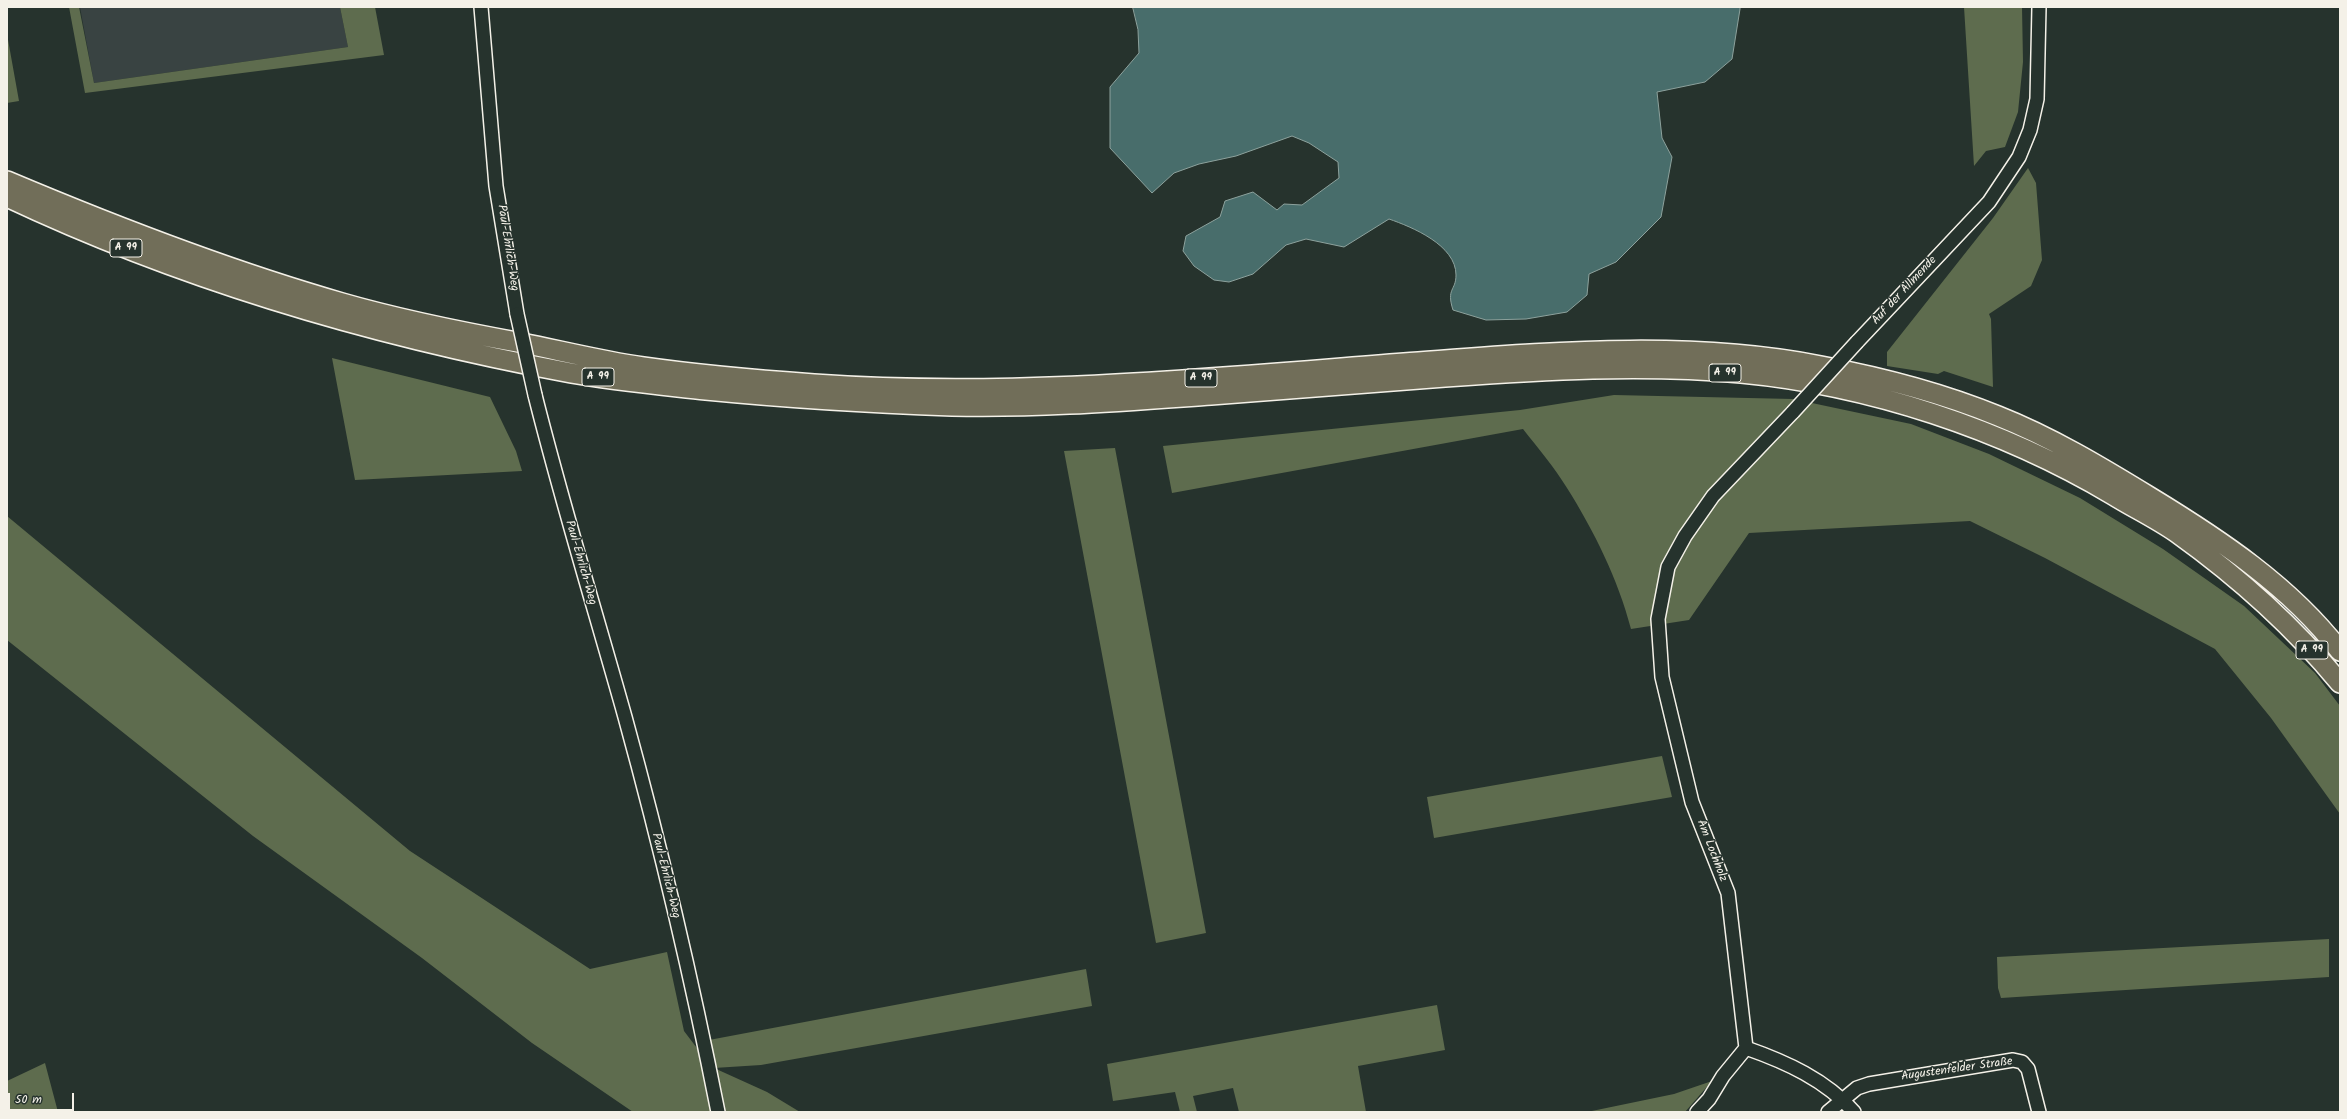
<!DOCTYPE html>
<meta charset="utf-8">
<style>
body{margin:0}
#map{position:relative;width:2347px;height:1119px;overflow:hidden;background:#26332d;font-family:Kalam,sans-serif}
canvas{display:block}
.frame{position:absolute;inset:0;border:8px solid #f4f1e8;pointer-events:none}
.scale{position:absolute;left:8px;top:1093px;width:66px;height:18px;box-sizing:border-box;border:2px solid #f4f1e8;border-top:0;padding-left:5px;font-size:12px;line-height:14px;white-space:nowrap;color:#f4f1e8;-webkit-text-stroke:3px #26332d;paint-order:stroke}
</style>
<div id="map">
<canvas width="2347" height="1119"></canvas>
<div class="frame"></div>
<div class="scale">50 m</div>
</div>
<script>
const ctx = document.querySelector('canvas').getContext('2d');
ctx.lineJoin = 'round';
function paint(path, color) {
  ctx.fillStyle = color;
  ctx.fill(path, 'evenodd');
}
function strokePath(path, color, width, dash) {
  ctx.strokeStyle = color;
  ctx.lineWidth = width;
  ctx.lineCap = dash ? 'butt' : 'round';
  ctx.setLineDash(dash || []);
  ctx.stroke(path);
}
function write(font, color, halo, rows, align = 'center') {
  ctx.font = font + ' Kalam,sans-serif';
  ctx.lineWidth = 3;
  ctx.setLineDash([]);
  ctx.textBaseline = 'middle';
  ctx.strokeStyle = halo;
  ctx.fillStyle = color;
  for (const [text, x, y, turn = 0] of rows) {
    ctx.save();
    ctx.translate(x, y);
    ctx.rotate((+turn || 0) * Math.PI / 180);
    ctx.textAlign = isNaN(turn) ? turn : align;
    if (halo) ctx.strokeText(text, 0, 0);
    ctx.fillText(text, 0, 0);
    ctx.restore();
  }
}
const built = new Path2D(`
 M80,7H340L348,47L94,83Z`);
const green = new Path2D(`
 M69,7H79L94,83L348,47L340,7H375L384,55L85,93Z
 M1964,7H2022L2023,62L2018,112L2005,147L1986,151L1974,166Z
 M7,34L19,101L7,103Z
 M2028,168L2036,183L2042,260L2031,286L1989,314L1991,319L1993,387L1944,371L1938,374L1887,366V352L1993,218Z
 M332,358L490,397L516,451L522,471L355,480Z
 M1614,395L1793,399L1911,424L1989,454L2080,498L2163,549L2244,606L2315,673L2340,706V814L2271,718L2215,649L2045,558L1970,521L1749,533L1689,620L1631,629C1618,579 1594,531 1567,488C1554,467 1538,448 1523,429L1172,493L1163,446L1520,410Z
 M1115,448L1206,933L1156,943L1064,451Z
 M7,516L410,851L590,969L667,952L684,1031L712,1068L709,1040L1086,969L1092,1006L761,1065L714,1068L767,1092L800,1112H633L532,1043L422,958L253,836L7,640Z
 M1662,756L1672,797L1434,838L1427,797Z
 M2329,939V977L2001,998L1998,988L1997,957Z
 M1437,1005L1445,1050L1358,1066L1366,1112H1239L1233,1088L1193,1096L1197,1112H1180L1175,1092L1113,1101L1107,1064Z
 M45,1063L58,1112H7V1081Z
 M1712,1081L1685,1112H1587L1674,1094Z`);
const water = new Path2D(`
 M1133,7H1740V9L1732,59L1705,82L1657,92L1662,138L1672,157L1661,217L1616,262L1589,274L1587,295L1567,312L1526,319L1486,320L1453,310C1446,288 1456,291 1456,275C1456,245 1412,227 1389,219L1344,247L1306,239L1286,245L1253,274L1229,282L1214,280L1194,266L1183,251L1186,236L1220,217L1225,201L1253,192L1277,210L1284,204L1302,205L1339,178L1338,162L1309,143L1292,136L1236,156L1199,164L1174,173L1152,193L1110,148V87L1139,53L1138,30Z`);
const minor = new Path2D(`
 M481,7L496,186L517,314
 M1857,342L1989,202L2019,157L2030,130L2037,99L2039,7
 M535,395C562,503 595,610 625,717C661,848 692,980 718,1112
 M1746,1048L1728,893L1692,802L1662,677L1658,619L1668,567L1685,536L1713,496L1793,412
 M1746,1048C1786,1062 1826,1080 1854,1112
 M1697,1112L1709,1099L1723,1076L1746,1048
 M1828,1112L1857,1088L1869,1084L2013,1060L2022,1062L2028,1069L2039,1112`);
const highway = new Path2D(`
 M7,181C116,227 227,270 342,303C401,320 461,332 522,343C562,351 602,361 643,367C699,375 757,380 814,384C1011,398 1208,378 1404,363C1542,353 1684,339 1821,366C1880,377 1942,393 1998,416C2051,437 2101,467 2150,497C2219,539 2290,586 2340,651
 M7,197C185,281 378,337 571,373C615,381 661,385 706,390C788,398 869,403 952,406C1038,408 1125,401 1211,395C1289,389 1367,383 1445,377C1543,370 1642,364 1741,373C1869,385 2002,429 2113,495C2134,508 2157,519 2177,533C2237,576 2293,626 2340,683`);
const minorBridge = new Path2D(`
 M517,314L535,395
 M1793,412L1857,342`);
const shields = [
 [126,248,32],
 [1725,373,32],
 [598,377,32],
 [1201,378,32],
 [2312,650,32]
];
const shieldNames = [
 ["A 99",126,248],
 ["A 99",1725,373],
 ["A 99",598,377],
 ["A 99",1201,378],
 ["A 99",2312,650]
];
const streetNames = [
 ["Paul-Ehrlich-Weg",507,248,81],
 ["Auf der Allmende",1905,291,-47],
 ["Paul-Ehrlich-Weg",580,563,74],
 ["Am Lochholz",1711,851,69],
 ["Paul-Ehrlich-Weg",665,876,76],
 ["Augustenfelder Straße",1957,1070,-8]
];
paint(built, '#394342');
paint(green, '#5e6c4e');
paint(water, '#486d6b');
strokePath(water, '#8da29d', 1);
strokePath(minor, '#f4f1e8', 16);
strokePath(highway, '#f4f1e8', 22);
strokePath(minor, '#26332d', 13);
strokePath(highway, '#716e59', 19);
strokePath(minorBridge, '#f4f1e8', 16, []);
strokePath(minorBridge, '#26332d', 13);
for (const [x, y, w] of shields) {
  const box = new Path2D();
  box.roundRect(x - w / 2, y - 9, w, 18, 3);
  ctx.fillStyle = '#26332d';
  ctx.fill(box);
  strokePath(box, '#f4f1e8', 1);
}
write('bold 11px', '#f4f1e8', null, shieldNames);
write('12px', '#f4f1e8', '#26332d', streetNames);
</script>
